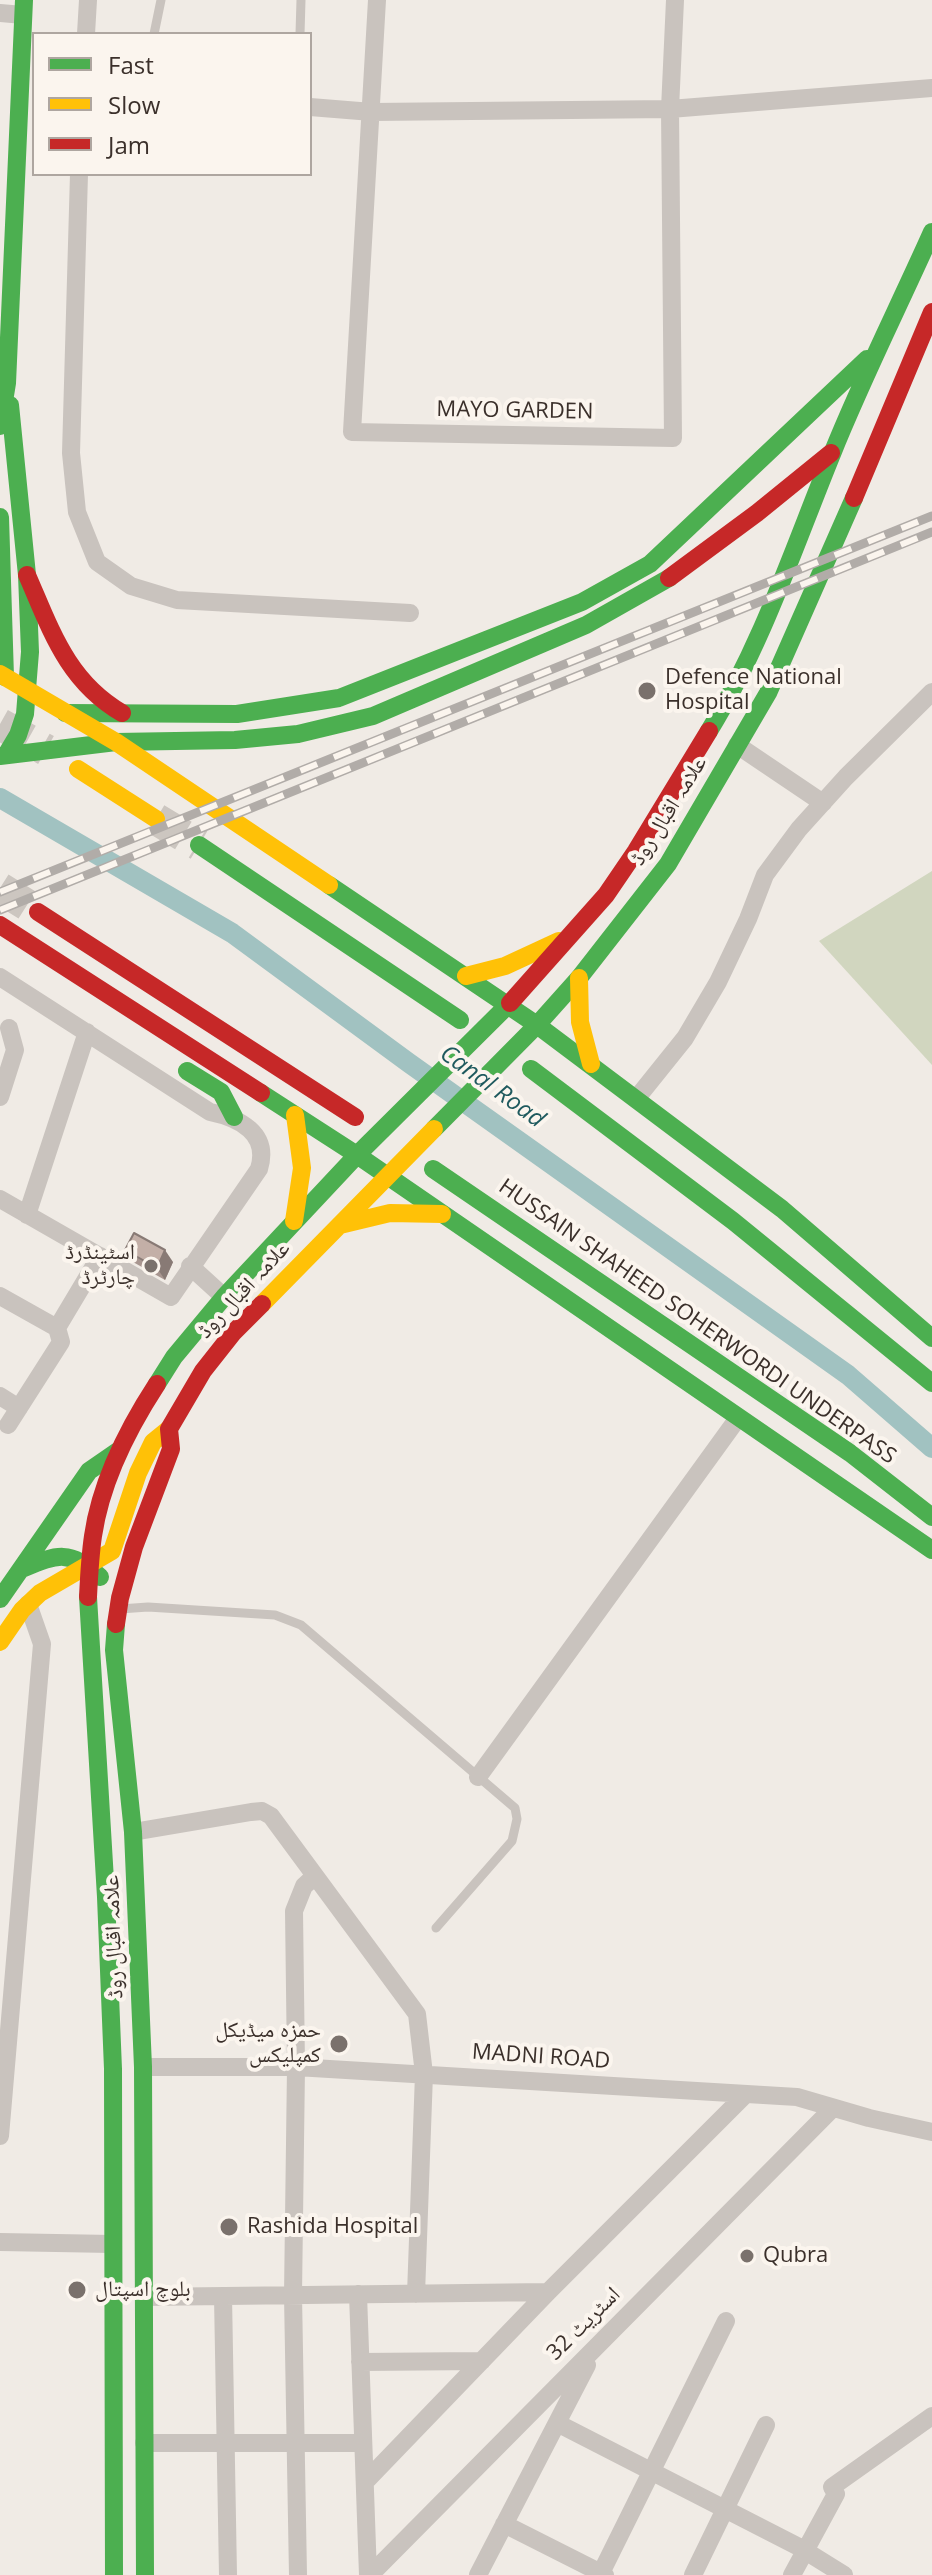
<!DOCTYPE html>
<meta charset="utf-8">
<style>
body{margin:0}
#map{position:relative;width:932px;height:2575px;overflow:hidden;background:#f0ebe5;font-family:"Open Sans",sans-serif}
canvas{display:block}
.legend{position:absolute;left:32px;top:32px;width:280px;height:144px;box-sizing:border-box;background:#fbf5ee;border:2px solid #aea6a0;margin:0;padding:10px 14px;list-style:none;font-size:24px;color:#3b302b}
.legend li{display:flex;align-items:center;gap:16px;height:40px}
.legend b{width:40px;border:2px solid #aea6a0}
</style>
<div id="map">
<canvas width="932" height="2575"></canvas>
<ul class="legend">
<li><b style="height:10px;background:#4caf50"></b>Fast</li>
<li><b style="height:10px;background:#ffc107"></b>Slow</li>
<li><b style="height:10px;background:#c62828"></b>Jam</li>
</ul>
</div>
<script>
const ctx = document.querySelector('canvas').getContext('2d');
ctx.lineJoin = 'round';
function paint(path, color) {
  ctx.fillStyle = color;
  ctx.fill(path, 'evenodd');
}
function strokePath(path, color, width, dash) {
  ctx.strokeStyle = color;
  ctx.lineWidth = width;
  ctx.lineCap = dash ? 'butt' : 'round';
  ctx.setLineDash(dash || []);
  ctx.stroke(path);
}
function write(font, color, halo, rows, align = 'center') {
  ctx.font = font + ' "Open Sans","Noto Naskh Arabic",sans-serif';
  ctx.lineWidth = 8;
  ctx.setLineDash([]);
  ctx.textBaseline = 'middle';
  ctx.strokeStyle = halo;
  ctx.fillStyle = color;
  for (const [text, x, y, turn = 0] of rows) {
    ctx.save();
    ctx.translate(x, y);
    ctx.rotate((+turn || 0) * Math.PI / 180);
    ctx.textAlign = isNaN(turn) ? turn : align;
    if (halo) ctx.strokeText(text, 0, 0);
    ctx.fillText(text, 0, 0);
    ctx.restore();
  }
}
const green = new Path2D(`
 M932,871V1065L819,941Z`);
const canal = new Path2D(`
 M0,798L232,933L409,1063L848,1375L932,1448`);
const highwayTunnel = new Path2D(`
 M0,724L46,750
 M156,819L199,845
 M0,888L38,912`);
const lane = new Path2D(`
 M154,34L161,0
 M300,34L301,0
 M120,1609L148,1607L275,1615L301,1625L515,1808L517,1819L512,1841L436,1928`);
const street = new Path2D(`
 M377,0L352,432L673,438L670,109L675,0
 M0,13L23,15
 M86,34L88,0
 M310,107L372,112L670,109L932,88
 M79,174L71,453L77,512L97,562L131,586L177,600L410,613
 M737,745L823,803
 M0,977L210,1112C239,1118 270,1133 259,1169L171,1297L0,1199
 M0,1097L15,1050L9,1028
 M636,1099L685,1038L718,982L748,919L765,875L799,829L846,777L932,692
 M27,1215L87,1032
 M190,1266L224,1297
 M0,1296L57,1328
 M0,1396L19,1408
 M8,1425L61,1342L57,1328L100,1256
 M478,1777L738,1418
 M133,1832L251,1812L262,1811L271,1816L417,2014L424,2074L416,2294
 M143,2067H296L797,2097L869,2118L932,2132
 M0,2136L42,1644L28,1604
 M0,2242L112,2244
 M358,2294L368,2575
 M223,2296L228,2575
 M144,2297L548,2292
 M360,2362L482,2361
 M557,2423L799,2547L844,2575
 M144,2443H363
 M365,2482L548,2292L746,2094
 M504,2524L605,2575
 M601,2573L726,2321
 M298,2575L293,2295L296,2067L294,1911L304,1886L315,1876
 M370,2575L833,2108
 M478,2575L587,2365
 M693,2575L766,2425
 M792,2575L836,2494L832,2487L932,2416`);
const fast = new Path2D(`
 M0,426L7,383L24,0
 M0,517L5,677
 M65,713L237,714L339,698L582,602L650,564L867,359
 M709,731C762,645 794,547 832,454C862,379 899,306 932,232
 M6,755L18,735L25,714L30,652L27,575L10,405
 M0,756L116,742L235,740L298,734L373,716L586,625L669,578
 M199,845L460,1020
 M329,885L537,1025L782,1209L932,1338
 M531,1069L733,1221L932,1383
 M187,1071L221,1092L234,1117
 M261,1093L357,1155L932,1550
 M434,1129L537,1025L579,978L668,864L768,693L854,498
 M433,1169L850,1453L932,1517
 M157,1384L174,1357L224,1297L357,1155L510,1003
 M22,1569C58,1554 69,1549 100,1577
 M88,1597L106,1897L113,2069L114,2575
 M0,1599L89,1471L118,1451
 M116,1624L114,1650L133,1832L143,2067L145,2575`);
const slow = new Path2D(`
 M0,674L116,742L329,885
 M78,769L156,819
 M466,976L505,966L559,941
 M579,978L580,1022L591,1064
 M294,1221L302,1168L295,1115
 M340,1225L390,1213L442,1214
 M262,1304L434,1129
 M0,1642L22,1610L40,1593L112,1551L138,1473L153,1442L169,1429`);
const jam = new Path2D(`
 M854,498L932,312
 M27,575C51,630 67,681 122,713
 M669,578L757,513L831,453
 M38,912L355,1117
 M0,925L261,1093
 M510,1003L606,895L636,851L709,731
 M88,1597C89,1577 90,1556 93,1536C101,1481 127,1430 157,1384
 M116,1624L120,1598L134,1547L171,1449L169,1429L203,1371L233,1333L262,1304`);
const rail = new Path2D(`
 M0,892L932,516
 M0,910L932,532`);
const wall = new Path2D(`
 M125,1250L173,1262L165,1280L133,1262Z`);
const shadedWall = new Path2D(`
 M165,1250L173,1262L165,1280L157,1268Z`);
const building = new Path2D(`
 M134,1233L165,1250L157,1268L125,1250Z`);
const markers = [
 [647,691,10,"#7a716c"],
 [151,1266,8,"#7a716c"],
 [339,2044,10,"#7a716c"],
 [229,2227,10,"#7a716c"],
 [747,2256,8,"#7a716c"],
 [77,2290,10,"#7a716c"]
];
const streetNames = [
 ["MAYO GARDEN",515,411,1],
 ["علامہ اقبال روڈ",669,811,-58],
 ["علامہ اقبال روڈ",244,1290,-47],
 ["HUSSAIN SHAHEED SOHERWORDI UNDERPASS",697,1322,35],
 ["علامہ اقبال روڈ",114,1937,-92],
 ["MADNI ROAD",541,2057,4],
 ["اسٹریٹ 32",584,2324,-45]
];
const poiNames = [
 ["Defence National",665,678],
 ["Hospital",665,703],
 ["اسٹینڈرڈ",135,1253,"right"],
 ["چارٹرڈ",135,1278,"right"],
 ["حمزہ میڈیکل",321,2031,"right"],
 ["کمپلیکس",321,2056,"right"],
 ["Rashida Hospital",247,2227],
 ["Qubra",763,2256],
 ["بلوچ اسپتال",95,2290]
];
const waterNames = [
 ["Canal Road",492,1087,36]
];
paint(green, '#d1d6bf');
strokePath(canal, '#a1c2c1', 20);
strokePath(highwayTunnel, '#ccc6c0', 32, [32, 16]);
strokePath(lane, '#c9c3be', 9);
strokePath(street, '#c9c3be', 18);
strokePath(fast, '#4caf50', 18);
strokePath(slow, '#ffc107', 18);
strokePath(jam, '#c62828', 18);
strokePath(rail, '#b1aca8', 9);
strokePath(rail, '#fbf5ee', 6, [18]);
paint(wall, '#a89690');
paint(shadedWall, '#887a75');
paint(building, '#c3afa7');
strokePath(building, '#887a75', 2);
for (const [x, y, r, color] of markers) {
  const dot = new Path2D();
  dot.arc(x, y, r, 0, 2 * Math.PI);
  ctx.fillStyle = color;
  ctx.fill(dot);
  strokePath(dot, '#fbf5ee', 3);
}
write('22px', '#3b302b', '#fbf5ee', streetNames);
write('22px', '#3b302b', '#fbf5ee', poiNames, 'left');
write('italic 24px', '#1f5a5e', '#fbf5ee', waterNames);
</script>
